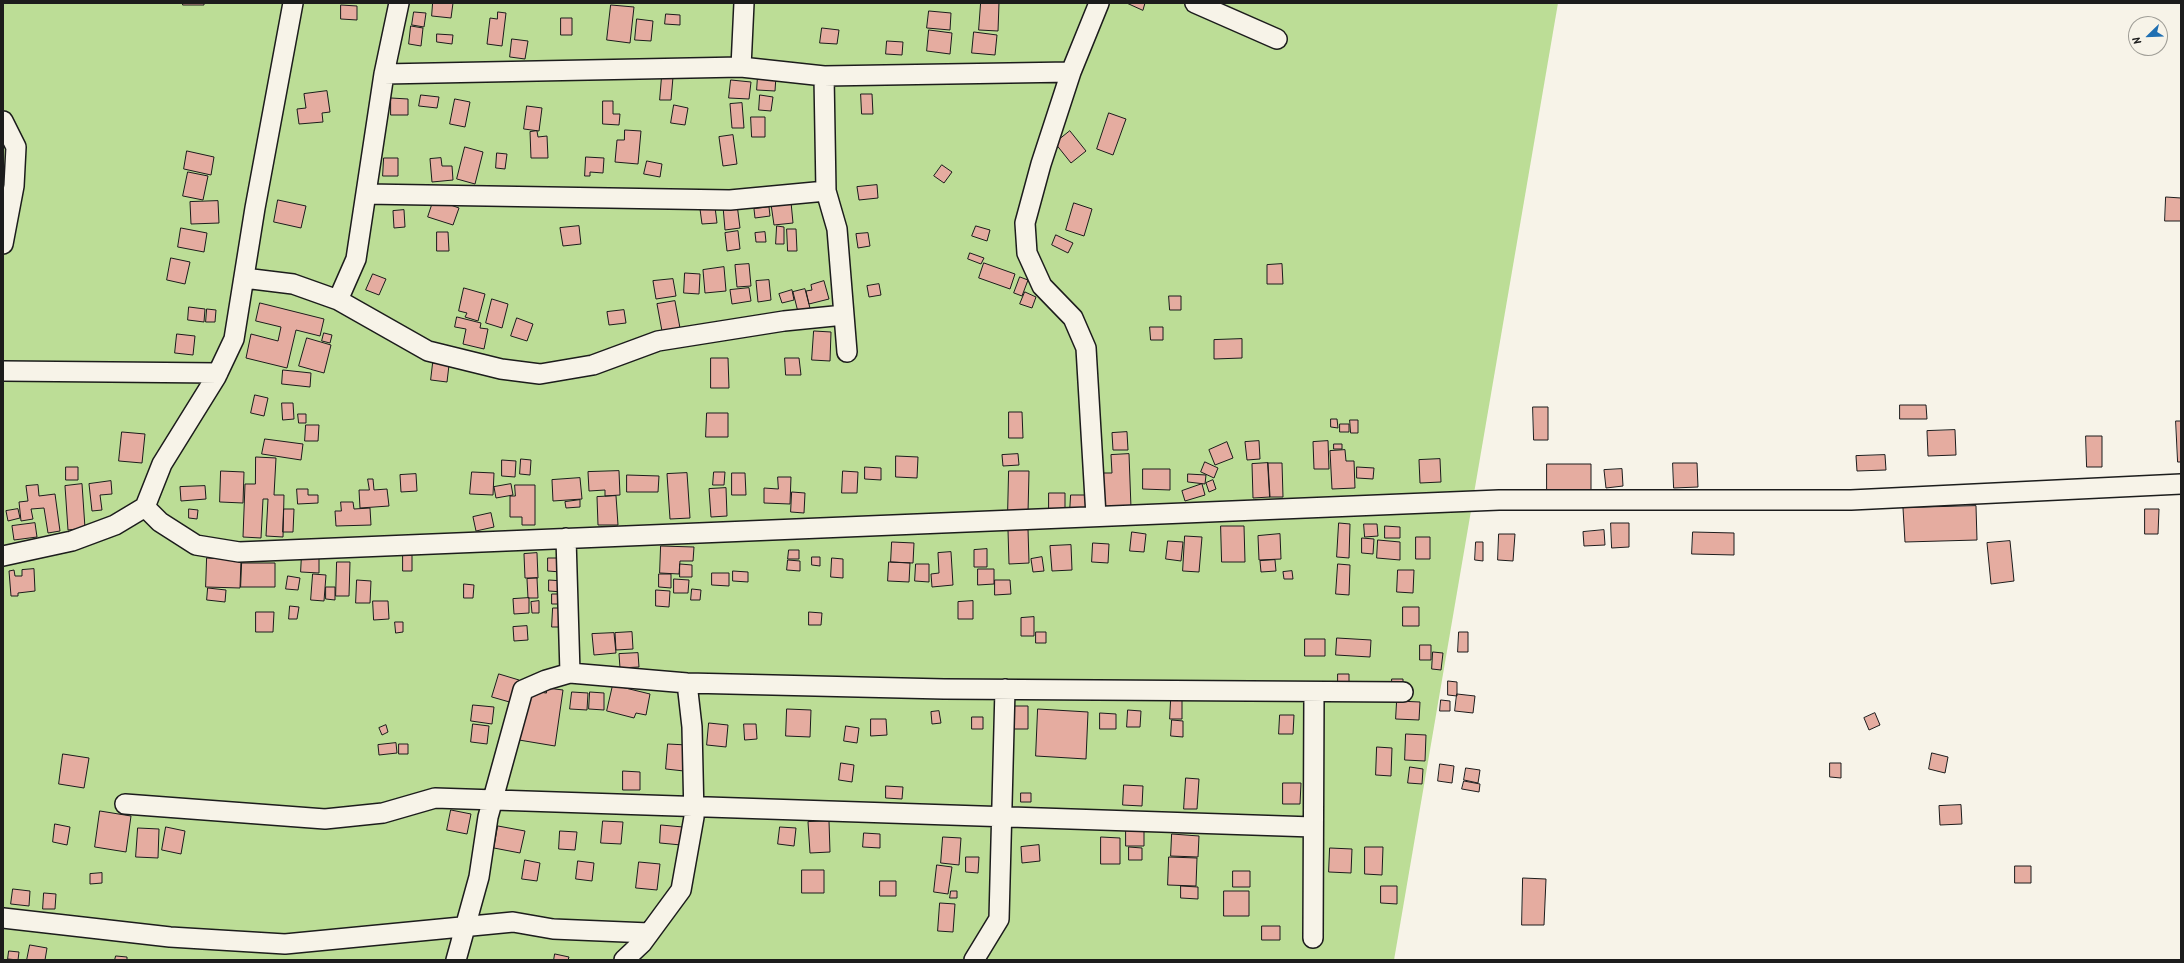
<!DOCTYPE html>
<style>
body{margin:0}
#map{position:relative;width:2184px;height:963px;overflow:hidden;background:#f7f3e8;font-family:Kalam,sans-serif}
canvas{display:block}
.frame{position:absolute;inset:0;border:4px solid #1c1c1c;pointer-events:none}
.north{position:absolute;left:2128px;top:16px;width:40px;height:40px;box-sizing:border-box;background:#f7f3e8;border:1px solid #9f9d96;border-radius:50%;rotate:247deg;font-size:11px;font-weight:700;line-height:16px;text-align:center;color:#1c1c1c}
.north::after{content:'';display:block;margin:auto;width:14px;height:18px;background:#1f6fb2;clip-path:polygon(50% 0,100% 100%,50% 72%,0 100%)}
</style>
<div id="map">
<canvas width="2184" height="963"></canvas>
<div class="frame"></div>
<div class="north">N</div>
</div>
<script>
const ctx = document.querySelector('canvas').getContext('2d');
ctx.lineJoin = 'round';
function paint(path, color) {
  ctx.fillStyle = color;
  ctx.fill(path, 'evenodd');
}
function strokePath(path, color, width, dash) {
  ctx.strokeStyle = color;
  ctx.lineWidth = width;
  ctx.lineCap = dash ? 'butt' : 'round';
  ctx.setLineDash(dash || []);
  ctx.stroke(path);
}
const green = new Path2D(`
 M3,3H1558L1394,960H3Z`);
const building = new Path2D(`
 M183,3H204V5H183Z
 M433,3H453L451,18L432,16Z
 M981,3H999L998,31L979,30Z
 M1127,3H1145L1143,10Z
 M341,5L357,6V20L341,19Z
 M611,5L634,7L630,43L607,40Z
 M929,11L951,13L950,30L927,28Z
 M414,12L426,13L424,27L412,25Z
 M498,12L506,13L502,46L487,44L490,18L497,19Z
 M666,14L680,15V25L665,24Z
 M561,18H572V35H561Z
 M637,19L653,21L651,41L635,40Z
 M411,26L423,28L421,46L409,44Z
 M822,28L839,30L837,44L820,43Z
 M929,30L952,33L950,54L927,51Z
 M974,32L997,35L995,55L972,53Z
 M437,34L453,35L452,44L437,42Z
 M512,39L528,41L525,59L510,57Z
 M887,41L903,42L902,55L886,54Z
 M758,75L776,76L775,91L757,90Z
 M662,76L673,77L671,100H660Z
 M731,80L751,82L749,99L729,98Z
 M327,91L330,112L322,113L323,122L299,124L297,109L306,108L304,94Z
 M861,94H872L873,114H862Z
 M421,95L439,97L437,108L419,106Z
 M760,95L773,97L771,111L759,110Z
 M391,98L408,99V115H391Z
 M455,99L470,102L465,127L450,124Z
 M603,101H613V114H620L619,125L603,124Z
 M742,103L744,128H732L730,104Z
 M674,105L688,108L685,125L671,123Z
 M527,106L542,108L539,131L524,129Z
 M1109,113L1126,119L1113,155L1097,149Z
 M751,117H765V137H752Z
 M625,130L641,131L638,164L615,162L617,140H624Z
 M537,131L538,137L547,136L548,158H531L530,132Z
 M1070,131L1086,151L1071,163L1055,143Z
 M733,135L737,164L723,166L719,137Z
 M465,147L483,152L475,184L457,179Z
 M187,151L214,157L211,175L184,169Z
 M497,153L507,154L505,169L496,168Z
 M586,157L604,158L603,173L590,172V176H585Z
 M384,158H398V176H383Z
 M441,158L442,166H452L453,180L432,182L430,159Z
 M647,161L662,164L660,177L644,174Z
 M942,165L952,172L944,183L934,176Z
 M188,172L208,176L203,200L183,196Z
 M877,185L878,198L859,200L857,187Z
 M2166,197L2181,198V221H2165Z
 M434,199L459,208L453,225L428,217Z
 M278,200L306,206L301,228L274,222Z
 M218,201L219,223L191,224L190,202Z
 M791,202L793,223L774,225L771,204Z
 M1074,203L1092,209L1084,236L1066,230Z
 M737,204L740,228L725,230L723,206Z
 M715,207L717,223L702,224L700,209Z
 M769,207L770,216L755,218L754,209Z
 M404,210L405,227L394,228L393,211Z
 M579,226L581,244L563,246L560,228Z
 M777,226L784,227V244H776Z
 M976,226L990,230L987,241L972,236Z
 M181,228L207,233L204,252L178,247Z
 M787,229H796L797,251H788Z
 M738,231L740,249L727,251L725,233Z
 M437,232H448L449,251H437Z
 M765,232L766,242H756L755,233Z
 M868,233L870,246L858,248L856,234Z
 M1056,235L1073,243L1068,253L1052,245Z
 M970,253L984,258L981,264L968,259Z
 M171,258L190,262L185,284L167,280Z
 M984,263L1015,274L1010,289L979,278Z
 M749,264L751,286L737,287L735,265Z
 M1282,264L1283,284H1267V265Z
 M724,267L726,291L705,293L703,270Z
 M685,273L700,274L699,294L684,293Z
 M373,274L386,279L379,295L366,290Z
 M1020,277L1028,280L1022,296L1014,293Z
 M673,279L676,296L656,299L653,281Z
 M769,280L771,300L758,302L756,281Z
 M824,281L829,299L809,304L806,291L812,290L811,285Z
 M879,284L881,295L869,297L867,286Z
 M464,288L485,294L478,321L465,317L467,313L459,311Z
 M749,288L751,301L732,304L730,290Z
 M805,289L811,312L799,316L793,292Z
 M792,290L794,300L782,303L779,294Z
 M1025,292L1036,297L1032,308L1020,304Z
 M1169,296H1181V310H1170Z
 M492,299L508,304L502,328L486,323Z
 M675,301L680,328L662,331L657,304Z
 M260,303L324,319L320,336L296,330L287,368L246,358L251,334L278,341L281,327L256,321Z
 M189,307L205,309L204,322L188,320Z
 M207,309L216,310L215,322H206Z
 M624,310L626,323L609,325L607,312Z
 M457,317L481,323L480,328L488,329L484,349L463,344L466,329L455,327Z
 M517,318L533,324L527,341L511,336Z
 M1150,327H1163V340H1151Z
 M814,331L831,332L830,361L812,360Z
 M324,333L332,335L330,343L322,341Z
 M177,334L195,336L193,355L175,353Z
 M307,338L331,345L324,373L299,366Z
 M1242,339V358L1214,359V340Z
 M711,358H728L729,388H711Z
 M785,358H799L801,375H786Z
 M433,363L449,365L447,382L431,380Z
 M283,370L311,373L310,387L282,384Z
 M255,395L268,398L264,416L251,413Z
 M282,403H293L294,419L283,420Z
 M1900,405H1926L1927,419H1900Z
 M1533,407H1548V440H1534Z
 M1009,412H1022L1023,438H1009Z
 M707,413H728V437H706Z
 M298,414H306V423H299Z
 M1331,419H1337L1338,428L1331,427Z
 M1350,420H1358V433H1351Z
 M2176,421H2181V462H2178Z
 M1340,424H1349V432H1340Z
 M306,425H319L318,441H305Z
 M1955,430L1956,455L1928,456L1927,431Z
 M122,432L145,434L142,463L119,461Z
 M1127,432L1128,450H1113L1112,433Z
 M2086,436H2102V467H2087Z
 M265,439L303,444L301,460L262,454Z
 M1259,441L1260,459L1247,460L1245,442Z
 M1328,441L1329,469H1314L1313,442Z
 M1227,442L1233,458L1215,465L1209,450Z
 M1334,444H1342V449H1334Z
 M1345,450L1346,461H1354L1355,488L1332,489L1330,451Z
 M1018,454L1019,465L1003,466L1002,455Z
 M1129,454L1131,508L1102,509L1100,473H1112L1111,455Z
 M1885,455L1886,470L1857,471L1856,456Z
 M896,456L918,457L917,478L896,477Z
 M256,457L276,458L274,495H284L283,537L266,536L268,499H263L261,538L243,537L245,484H255Z
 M521,459L531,460L530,475L520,474Z
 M1440,459L1441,482L1420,483L1419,460Z
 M502,460L516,461L515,477L502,476Z
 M1205,462L1218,468L1214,478L1201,472Z
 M1268,463H1282L1283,497H1270Z
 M1268,463L1270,497L1253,498L1252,464Z
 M1673,463H1697L1698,487L1674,488Z
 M1547,464H1591V492H1547Z
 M66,467H78V480H66Z
 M865,467L881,468V480L865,479Z
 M1357,467L1374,468L1373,479L1357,478Z
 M1143,469H1170V490L1143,489Z
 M1622,469L1623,486L1606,488L1604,470Z
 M221,471L244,472L243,503L220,502Z
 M619,471L620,495L605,496V490L589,491L588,472Z
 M843,471L858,472L857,493H842Z
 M1009,471H1029L1028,513H1008Z
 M472,472L494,473L493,495L470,494Z
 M714,472H725L724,485H713Z
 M687,473L690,518L670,519L667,474Z
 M732,473H745L746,495H732Z
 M416,474L417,491L401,492L400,475Z
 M1188,474L1206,475L1205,484L1188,482Z
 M627,475L659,476L658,492H627Z
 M778,477H791L790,504L764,503V488L778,489Z
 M580,478L582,499L553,501L552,480Z
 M368,479H373L374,490L387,489L389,506L360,508L359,490H369Z
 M1213,480L1216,489L1209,492L1206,483Z
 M111,481L112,494L100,495L102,510L92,511L89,484Z
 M82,484L85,528L68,530L65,486Z
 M511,484L513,495L496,498L494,487Z
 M1202,484L1205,495L1185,501L1182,491Z
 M38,485L39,496L55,494L60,531L48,533L44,508L31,509L33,519L21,521L19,502L28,501L26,486Z
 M515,485H535V525H522V517H510V496H515Z
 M205,486L206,499L181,501L180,487Z
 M726,488L727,516L711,517L709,489Z
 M297,489H308V495H318V503L298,504Z
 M792,492L805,493L804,513L791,512Z
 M1049,493H1065V512H1049Z
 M1071,495H1087L1086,513L1070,512Z
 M616,496L618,525H598L597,497Z
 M580,500V507L566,508L565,502Z
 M341,502H353L354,509L370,508L371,525L336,526L335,511H341Z
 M1976,506L1977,540L1905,542L1903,508Z
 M18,509L20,518L8,521L6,511Z
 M189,509L198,510L197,519L189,518Z
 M284,509H294L293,532H283Z
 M2145,509H2159L2158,534H2145Z
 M491,513L494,527L476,531L473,517Z
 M35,523L37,537L14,540L12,526Z
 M1339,523L1350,524L1349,558L1337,557Z
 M1611,523H1629V547L1612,548Z
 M1364,524H1377L1378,536L1365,537Z
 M1221,526H1244L1245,562H1222Z
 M1385,526L1400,527V538H1385Z
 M1028,529L1029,563L1009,564L1008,530Z
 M1604,530L1605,545L1584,546L1583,532Z
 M1132,532L1146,534L1144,552L1130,551Z
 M1693,532L1734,533V555L1692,554Z
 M1280,534L1281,559L1259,560L1258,536Z
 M1499,534H1515L1513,561L1498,560Z
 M1185,536L1202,537L1199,572L1183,571Z
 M1416,537H1430V559H1416Z
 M1362,538L1374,539L1373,554L1362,553Z
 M1378,540L1400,542V560L1377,558Z
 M1168,541L1183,542L1181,561L1166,559Z
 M2010,541L2014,581L1991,584L1987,543Z
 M892,542L914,543L913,563L891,562Z
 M1476,542H1483V561L1475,560Z
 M1093,543L1109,544L1108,563L1092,562Z
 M1071,545L1072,570L1052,571L1050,546Z
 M661,546L694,547L693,561H680L679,574L660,573Z
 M987,549V567H974V550Z
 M789,550H799V559H788Z
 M951,552L953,585L932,587L931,574L939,573L938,553Z
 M302,553L319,554V573L301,572Z
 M537,553L538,578H525L524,554Z
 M403,555H412V571H403Z
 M812,557H820V566L812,565Z
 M1042,557L1044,571L1033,572L1031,559Z
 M207,558L241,560L240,588L206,587Z
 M548,558H562L561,572L548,571Z
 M832,558L843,559V578L831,577Z
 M788,560L800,561V571L787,570Z
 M1275,560L1276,571L1261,572L1260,561Z
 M337,562H350L349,596H336Z
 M889,562L910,563L909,582L888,581Z
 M242,563H275V587H241Z
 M680,564L692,565V577H680Z
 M916,564H929V582L915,581Z
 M1338,564L1350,565L1349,595L1336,594Z
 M34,569L35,591L18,593V596H11L9,571L14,570L15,576H22V570Z
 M978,569H994V584L978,585Z
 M1398,570H1414L1413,593L1397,592Z
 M733,571L748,572V582L733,581Z
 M1292,571L1293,579H1284L1283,572Z
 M712,573H729V586L712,585Z
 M313,574L326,575L324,601L311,600Z
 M659,574H671V588L659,587Z
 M288,576L300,578L298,590L286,589Z
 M537,578L538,598H528L527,579Z
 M674,579L689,580L688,593H674Z
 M357,580L371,581L370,603H356Z
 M549,580L564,581L563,592L549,591Z
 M995,580H1010L1011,594L995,595Z
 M464,584L474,585L473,598H464Z
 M326,587H335V600L326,599Z
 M208,588L226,590L225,602L207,600Z
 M692,589L701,590L700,600H691Z
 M656,590L670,591L669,607L656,606Z
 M552,594H564V604H552Z
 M529,598V613L514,614L513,599Z
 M373,601H388L389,619L374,620Z
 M539,601V613H532L531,602Z
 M973,601V619H958V602Z
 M290,606L299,607L297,619H289Z
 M1403,607H1419V626H1403Z
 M553,608H565L564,627H552Z
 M256,612H274L273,632H256Z
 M809,612L822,613L821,625H809Z
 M1034,617V636H1021V618Z
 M395,622H403V632L396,633Z
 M527,626L528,640L514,641L513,627Z
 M632,632L633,649L616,650L615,633Z
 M1036,632H1046V643H1036Z
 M1459,632H1468V652H1458Z
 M614,633L616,653L594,655L592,634Z
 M1337,638L1371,640L1370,657L1336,655Z
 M1305,639H1325V656H1305Z
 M1420,645H1431V660H1420Z
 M1433,652L1443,653L1441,670L1432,669Z
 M638,653L639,667L620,668L619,654Z
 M499,674L519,680L513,703L492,697Z
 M1338,674H1349V688H1338Z
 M1392,679H1403V690H1392Z
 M1448,681L1457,682V696L1448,695Z
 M613,685L650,694L646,715L636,713L634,718L607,711Z
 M547,688L563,690L555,746L519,740L526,690L546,693Z
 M572,692L588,693L587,710L570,709Z
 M590,692L604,693V710L589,709Z
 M1457,694L1475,696L1473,713L1455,711Z
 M1171,700H1182V719H1170Z
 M1441,700L1450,701V711H1440Z
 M1397,701L1420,702L1419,720L1396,719Z
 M473,705L494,707L492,724L471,721Z
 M1013,706H1028V729H1013Z
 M787,709L811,710L810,737L786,736Z
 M1038,709L1088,712L1086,759L1036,756Z
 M1128,710L1141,711L1140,727H1127Z
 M939,711L941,723L932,724L931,712Z
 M1100,713L1116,714V729H1100Z
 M1875,713L1880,725L1869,730L1864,718Z
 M1280,715H1294L1293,734H1279Z
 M972,717H983V729H972Z
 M871,719H886L887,735L871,736Z
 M1172,720L1183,721V737L1171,736Z
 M709,723L728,725L726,747L707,745Z
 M473,724L489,726L487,744L471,742Z
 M744,724H756L757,739L745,740Z
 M386,725L388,732L382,735L379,728Z
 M846,726L859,728L857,743L844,741Z
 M1406,734L1426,735L1425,761L1405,760Z
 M396,743L397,753L379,755L378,745Z
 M399,744H408V754H399Z
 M668,744L687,745L684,771L666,769Z
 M1377,747L1392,748L1391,776L1376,775Z
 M1932,753L1948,757L1945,773L1929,769Z
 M63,754L89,758L84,788L59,784Z
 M841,763L854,765L852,782L839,780Z
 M1830,763H1841V778L1830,777Z
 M1440,764L1454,766L1452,783L1438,781Z
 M1410,767L1423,769L1422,784L1408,783Z
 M1466,768L1480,770L1478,783L1464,780Z
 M623,771L640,772V790H623Z
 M1186,778L1199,779L1197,809H1184Z
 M1464,781L1480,784L1479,792L1462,789Z
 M1283,783H1301L1300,804H1283Z
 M1124,785L1143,786L1142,806L1123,805Z
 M886,786L903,787L902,799L886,798Z
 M1021,793H1031V802H1021Z
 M1961,805L1962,824L1940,825L1939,806Z
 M451,810L471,814L467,834L447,830Z
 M100,811L131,816L126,852L95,847Z
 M603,821L623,822L621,844L601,843Z
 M829,821L830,852L810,853L808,822Z
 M55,824L70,827L67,845L53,842Z
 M661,825L683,827L681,845L660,843Z
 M498,826L525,831L520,853L494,848Z
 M166,827L185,831L181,854L162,850Z
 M780,827L796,828L794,846L778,844Z
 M138,828L159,829L158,858L136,857Z
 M1126,830L1144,831V846H1126Z
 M560,831L577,832L575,850L559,849Z
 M864,833L880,834V848L863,847Z
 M1172,834L1199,836L1198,857L1171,856Z
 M943,837L961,838L959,865L941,863Z
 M1101,837L1120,838V864H1101Z
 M1039,845L1040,861L1022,863L1021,847Z
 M1129,847L1142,848V860H1129Z
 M1365,847H1383L1382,875L1365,874Z
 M1330,848L1352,849L1351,873L1329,872Z
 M966,857H979L978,873L966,872Z
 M1169,857L1197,858L1196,886L1168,885Z
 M525,860L540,863L537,881L522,879Z
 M578,861L594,863L592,881L576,879Z
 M639,862L660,864L657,890L636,888Z
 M937,865L952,867L948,894L934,892Z
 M2015,866H2031V883H2015Z
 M802,870H824V893H802Z
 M1233,871H1250V887H1233Z
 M102,873V883L90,884V874Z
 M1523,878L1546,879L1544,925H1522Z
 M880,881H896V896H880Z
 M1181,886L1198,887V899L1181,898Z
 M1381,886H1397V904L1381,903Z
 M13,889L30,891L29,906L11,904Z
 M951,891H957V898H950Z
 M1224,891H1249V916H1224Z
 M44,893L56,894L55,909H43Z
 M940,903L955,904L953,932L938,931Z
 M1262,926H1280V940H1262Z
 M30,945L47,948L45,960H27Z
 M9,951L19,952L18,960L8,959Z
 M555,954L569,957L568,960H554Z
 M116,956L127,957V960H115Z`);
const minor = new Path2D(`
 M1195,3L1277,39
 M741,67L744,3
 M384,74L741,67L824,76L1071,72
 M824,76L826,191L837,229L847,352
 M3,121L16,147L14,186L3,244
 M366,194L730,200L826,191
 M244,278L293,284L338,300L428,351L501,369L540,374L593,365L658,341L784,321L844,315
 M338,300L356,259L384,74L399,3
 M3,371L218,373
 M145,507L162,464L216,377L234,339L255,208L293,3
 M1096,516L1086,348L1073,318L1042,286L1027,253L1025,223L1041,164L1071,72L1099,3
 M566,538L570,673
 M3,556L72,541L115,525L145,507L160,522L196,545L239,552L1499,500H1851L2181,484
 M125,804L325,819L383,813L435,798L1313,827
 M3,918L170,937L285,944L513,922L553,929L649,933
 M1313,938L1314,692
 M456,960L479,877L488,817L523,690L546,680L570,673L687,683L944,689L1403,692
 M624,960L642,943L681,890L694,817L692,727L687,683
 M974,960L999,919L1005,689`);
paint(green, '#bcdd96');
paint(building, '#e5aca0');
strokePath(building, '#1c1c1c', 1);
strokePath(minor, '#1c1c1c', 22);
strokePath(minor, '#f7f3e8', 19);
</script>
